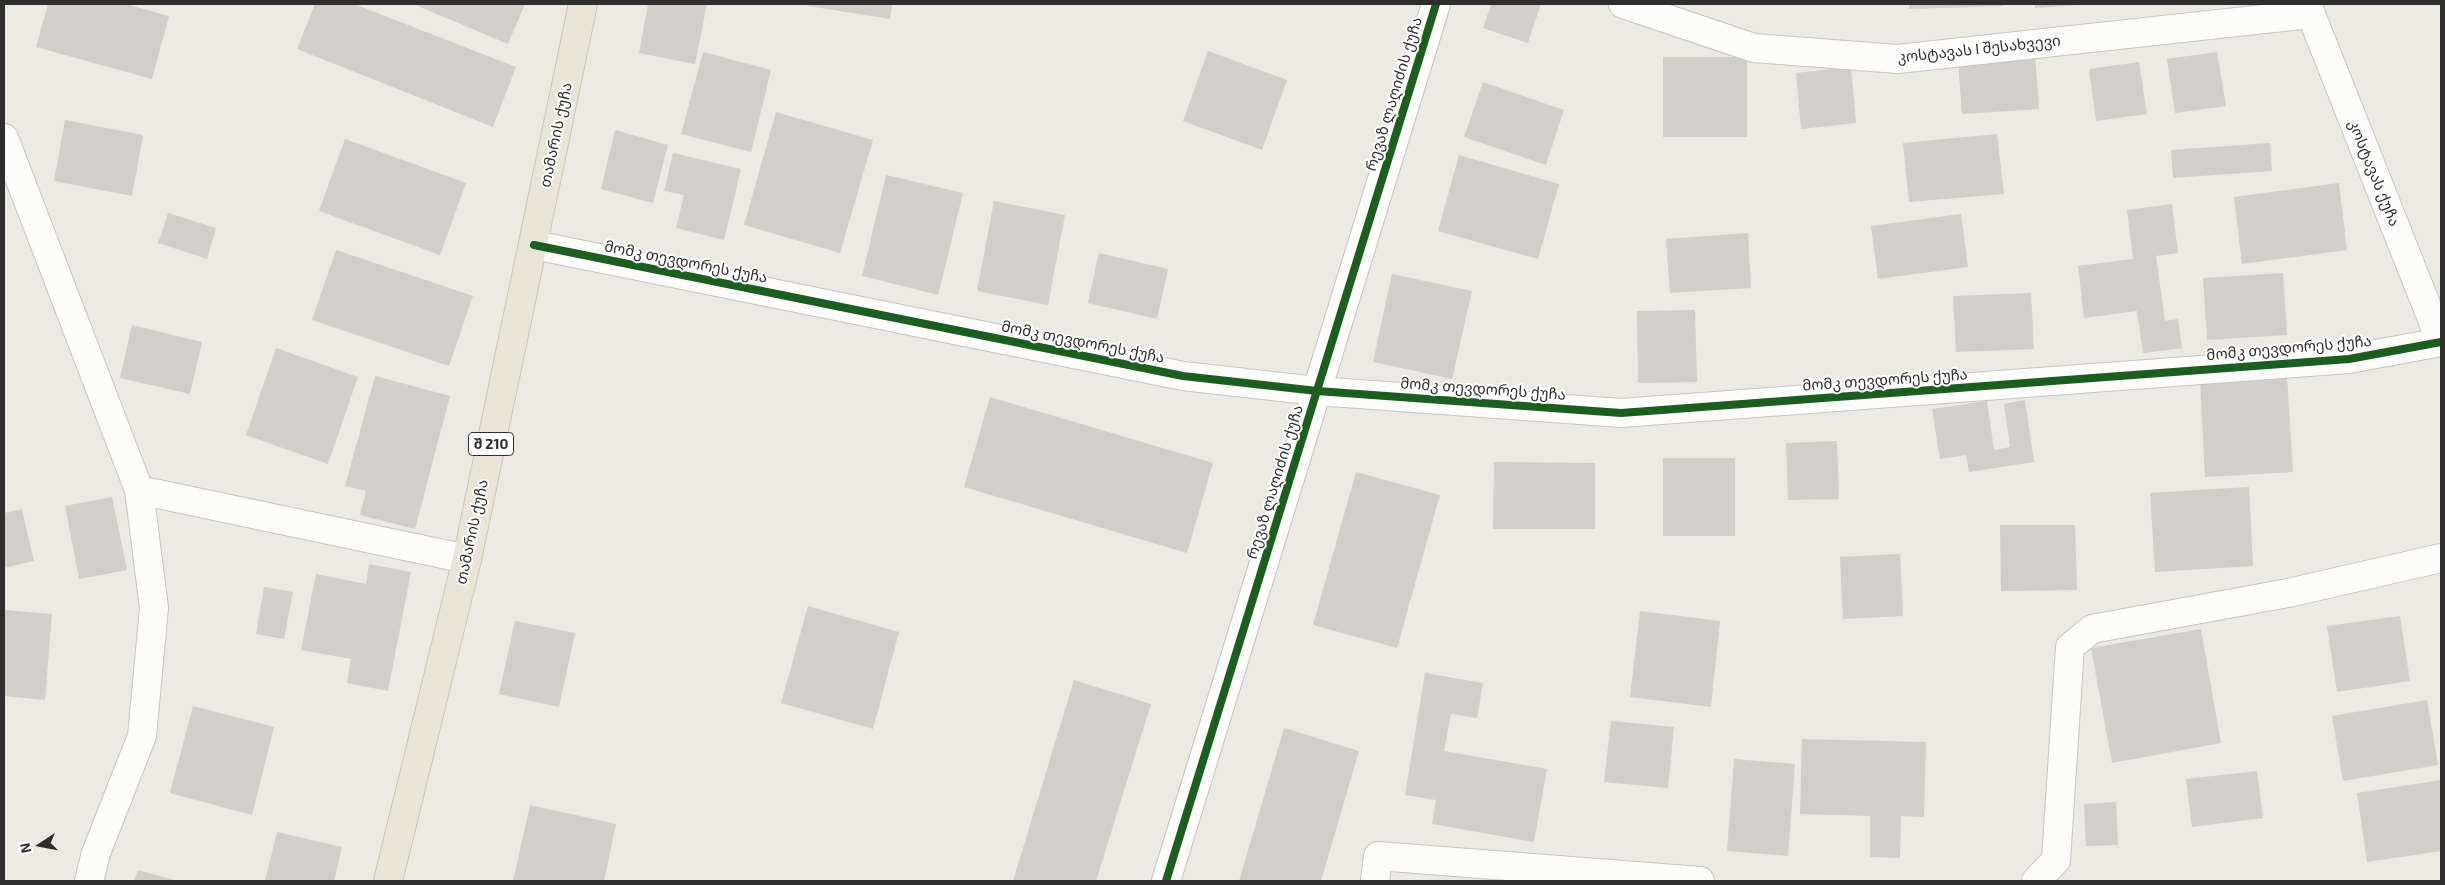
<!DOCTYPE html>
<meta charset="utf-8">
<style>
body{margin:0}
#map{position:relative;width:2445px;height:885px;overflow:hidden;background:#ece8e4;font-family:"Exo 2",sans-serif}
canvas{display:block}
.frame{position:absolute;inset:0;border:5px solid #2e2e2e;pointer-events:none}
.north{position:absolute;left:15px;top:820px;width:50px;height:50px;-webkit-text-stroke:4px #fff;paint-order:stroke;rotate:259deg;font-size:14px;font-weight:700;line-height:20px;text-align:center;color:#2e2e2e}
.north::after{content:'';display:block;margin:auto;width:18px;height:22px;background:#2e2e2e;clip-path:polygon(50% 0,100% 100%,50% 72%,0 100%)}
</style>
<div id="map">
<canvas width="2445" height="885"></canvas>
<div class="frame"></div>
<div class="north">N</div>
</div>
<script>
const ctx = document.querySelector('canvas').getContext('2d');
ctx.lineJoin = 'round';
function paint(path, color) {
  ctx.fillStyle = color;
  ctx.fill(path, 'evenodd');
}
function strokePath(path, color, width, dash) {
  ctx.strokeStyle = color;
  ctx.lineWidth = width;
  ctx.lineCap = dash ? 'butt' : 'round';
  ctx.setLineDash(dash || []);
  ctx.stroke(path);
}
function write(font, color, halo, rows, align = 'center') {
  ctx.font = font + ' "Exo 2","Noto Sans Georgian",sans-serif';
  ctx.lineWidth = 4;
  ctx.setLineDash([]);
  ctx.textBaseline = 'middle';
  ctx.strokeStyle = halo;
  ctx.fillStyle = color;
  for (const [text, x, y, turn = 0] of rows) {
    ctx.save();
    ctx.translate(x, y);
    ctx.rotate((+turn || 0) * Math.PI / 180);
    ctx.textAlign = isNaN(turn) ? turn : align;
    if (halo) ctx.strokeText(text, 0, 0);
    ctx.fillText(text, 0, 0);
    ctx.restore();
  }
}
const building = new Path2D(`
 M48,4H125L169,16L152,79L36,47Z
 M315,4H354L516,67L493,127L297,49Z
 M413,4H525L508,44Z
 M648,4H707L695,64L639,53Z
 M809,4H892L890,19L808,6Z
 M1491,4H1541L1528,43L1483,28Z
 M1909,4H2003V6L1909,9Z
 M2035,4H2077V5L2035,8Z
 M1208,51L1287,80L1262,150L1183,121Z
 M703,52L771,70L751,152L681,134Z
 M2217,52L2226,106L2175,113L2167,59Z
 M2035,54L2039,109L1962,114L1958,60Z
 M1663,57H1747V137H1663Z
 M2139,62L2147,114L2096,121L2089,69Z
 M1851,67L1856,123L1801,129L1796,73Z
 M1483,82L1564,110L1546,165L1464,137Z
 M776,112L873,140L840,253L744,225Z
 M65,120L143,135L132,196L54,181Z
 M615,130L668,145L653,203L601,189Z
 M1997,134L2004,194L1909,202L1903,143Z
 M345,139L466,183L440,255L319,211Z
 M2270,143L2272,171L2173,178L2171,150Z
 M673,153L741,169L724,240L676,228L684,195L664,191Z
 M1459,155L1559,184L1538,259L1438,231Z
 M886,175L963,193L938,295L862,276Z
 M2339,183L2347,250L2242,264L2234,197Z
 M994,201L1065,215L1048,305L977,291Z
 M2172,204L2178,253L2156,256L2165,321L2178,319L2182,348L2143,353L2137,311L2084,318L2078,266L2133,259L2127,210Z
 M168,213L216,228L207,259L158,243Z
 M1961,214L1968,267L1878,279L1871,226Z
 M1748,233L1751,288L1670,293L1666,239Z
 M336,250L473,296L449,366L312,320Z
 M1099,253L1168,269L1157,319L1088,303Z
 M2283,273L2287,335L2207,340L2203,278Z
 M1392,274L1472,291L1452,379L1373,362Z
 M2031,293L2034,349L1956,352L1953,296Z
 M1695,310L1697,382L1638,383L1637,311Z
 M132,325L202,342L190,394L120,378Z
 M276,348L358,377L328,464L246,435Z
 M2287,375L2293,472L2205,477L2200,380Z
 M375,376L450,396L415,529L360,515L366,491L345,486Z
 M990,397L1213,463L1187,553L964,487Z
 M2025,400L2034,462L1969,472L1966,455L1940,459L1932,409L1987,401L1994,450L2010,447L2004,404Z
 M1837,441L1839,499L1788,500L1786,443Z
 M1663,458H1735V536H1663Z
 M1494,462L1595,463V529H1493Z
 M1356,472L1440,495L1397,648L1313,625Z
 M2249,487L2253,566L2155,572L2150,493Z
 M112,497L127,570L79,579L65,506Z
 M22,509L34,561L4,568V513Z
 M2000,525H2075L2077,590L2001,591Z
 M1900,554L1903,616L1843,619L1840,557Z
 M369,564L411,572L388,691L347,683L351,659L301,650L316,574L366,584Z
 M264,587L293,592L284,639L256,634Z
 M808,606L899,632L873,729L781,703Z
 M4,610L52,614L45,700L4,696Z
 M1640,611L1720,621L1711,707L1630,697Z
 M2400,616L2410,681L2337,692L2327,626Z
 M515,621L575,633L559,707L499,694Z
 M2201,629L2221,743L2112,763L2091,648Z
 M1425,673L1483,683L1477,718L1451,714L1444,751L1547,769L1534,842L1432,824L1436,800L1405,795Z
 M1074,680L1151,704L1096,881H1013Z
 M2427,700L2438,765L2343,781L2332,716Z
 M193,706L274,727L252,815L170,793Z
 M1611,721L1674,727L1668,788L1604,782Z
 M1284,728L1359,751L1321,881H1239Z
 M1802,739L1926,742L1924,817L1901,816L1900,858L1870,857V816L1800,814Z
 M1734,759L1795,764L1788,856L1727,851Z
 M2257,771L2263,818L2192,827L2186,779Z
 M2441,780V851L2367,862L2357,793Z
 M2116,802L2118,845L2086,846L2084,804Z
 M530,805L616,824L604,881H513Z
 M277,832L342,847L334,881H265Z
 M138,870L178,881H134Z`);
const minor = new Path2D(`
 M1623,4L1754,48L1898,59L2310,14
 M2307,4L2441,342
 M4,138L139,490L154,608L142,736L96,853L89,881
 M534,245L1183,376L1317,391L1621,413L2349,359L2441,342
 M139,490L467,559
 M1166,881L1436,4
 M1375,881L1378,856L1700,881
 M2036,881L2056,860L2070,647L2092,629L2288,593L2441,558`);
const major = new Path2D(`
 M388,881L467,559L583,4`);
const cycleway = new Path2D(`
 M534,245L1183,376L1317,391L1621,413L2349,359L2441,342
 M1166,881L1436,4`);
const shields = [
 [491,444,45]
];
const shieldNames = [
 ["შ 210",491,444]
];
const streetNames = [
 ["კოსტავას I შესახვევი",1979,49,-6],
 ["რევაზ ლაღიძის ქუჩა",1394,94,-73],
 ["თამარის ქუჩა",556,135,-78],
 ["კოსტავას ქუჩა",2374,173,68],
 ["მომკ თევდორეს ქუჩა",686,262,11],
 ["მომკ თევდორეს ქუჩა",1083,342,11],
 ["მომკ თევდორეს ქუჩა",2289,348,-5],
 ["მომკ თევდორეს ქუჩა",1885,380,-4],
 ["მომკ თევდორეს ქუჩა",1483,389,4],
 ["რევაზ ლაღიძის ქუჩა",1275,482,-73],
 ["თამარის ქუჩა",472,532,-78]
];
paint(building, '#d1cecb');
strokePath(minor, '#c5c4c5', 30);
strokePath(major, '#c6c5c4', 30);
strokePath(minor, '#fcfcfb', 28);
strokePath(major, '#e8e4d6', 28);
strokePath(cycleway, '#1b5e20', 8);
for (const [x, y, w] of shields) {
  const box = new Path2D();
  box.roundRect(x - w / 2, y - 11.5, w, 23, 4);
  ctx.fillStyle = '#fff';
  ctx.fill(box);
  strokePath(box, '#2e2e2e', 1);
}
write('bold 14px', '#2e2e2e', null, shieldNames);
write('15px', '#2e2e2e', '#fff', streetNames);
</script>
